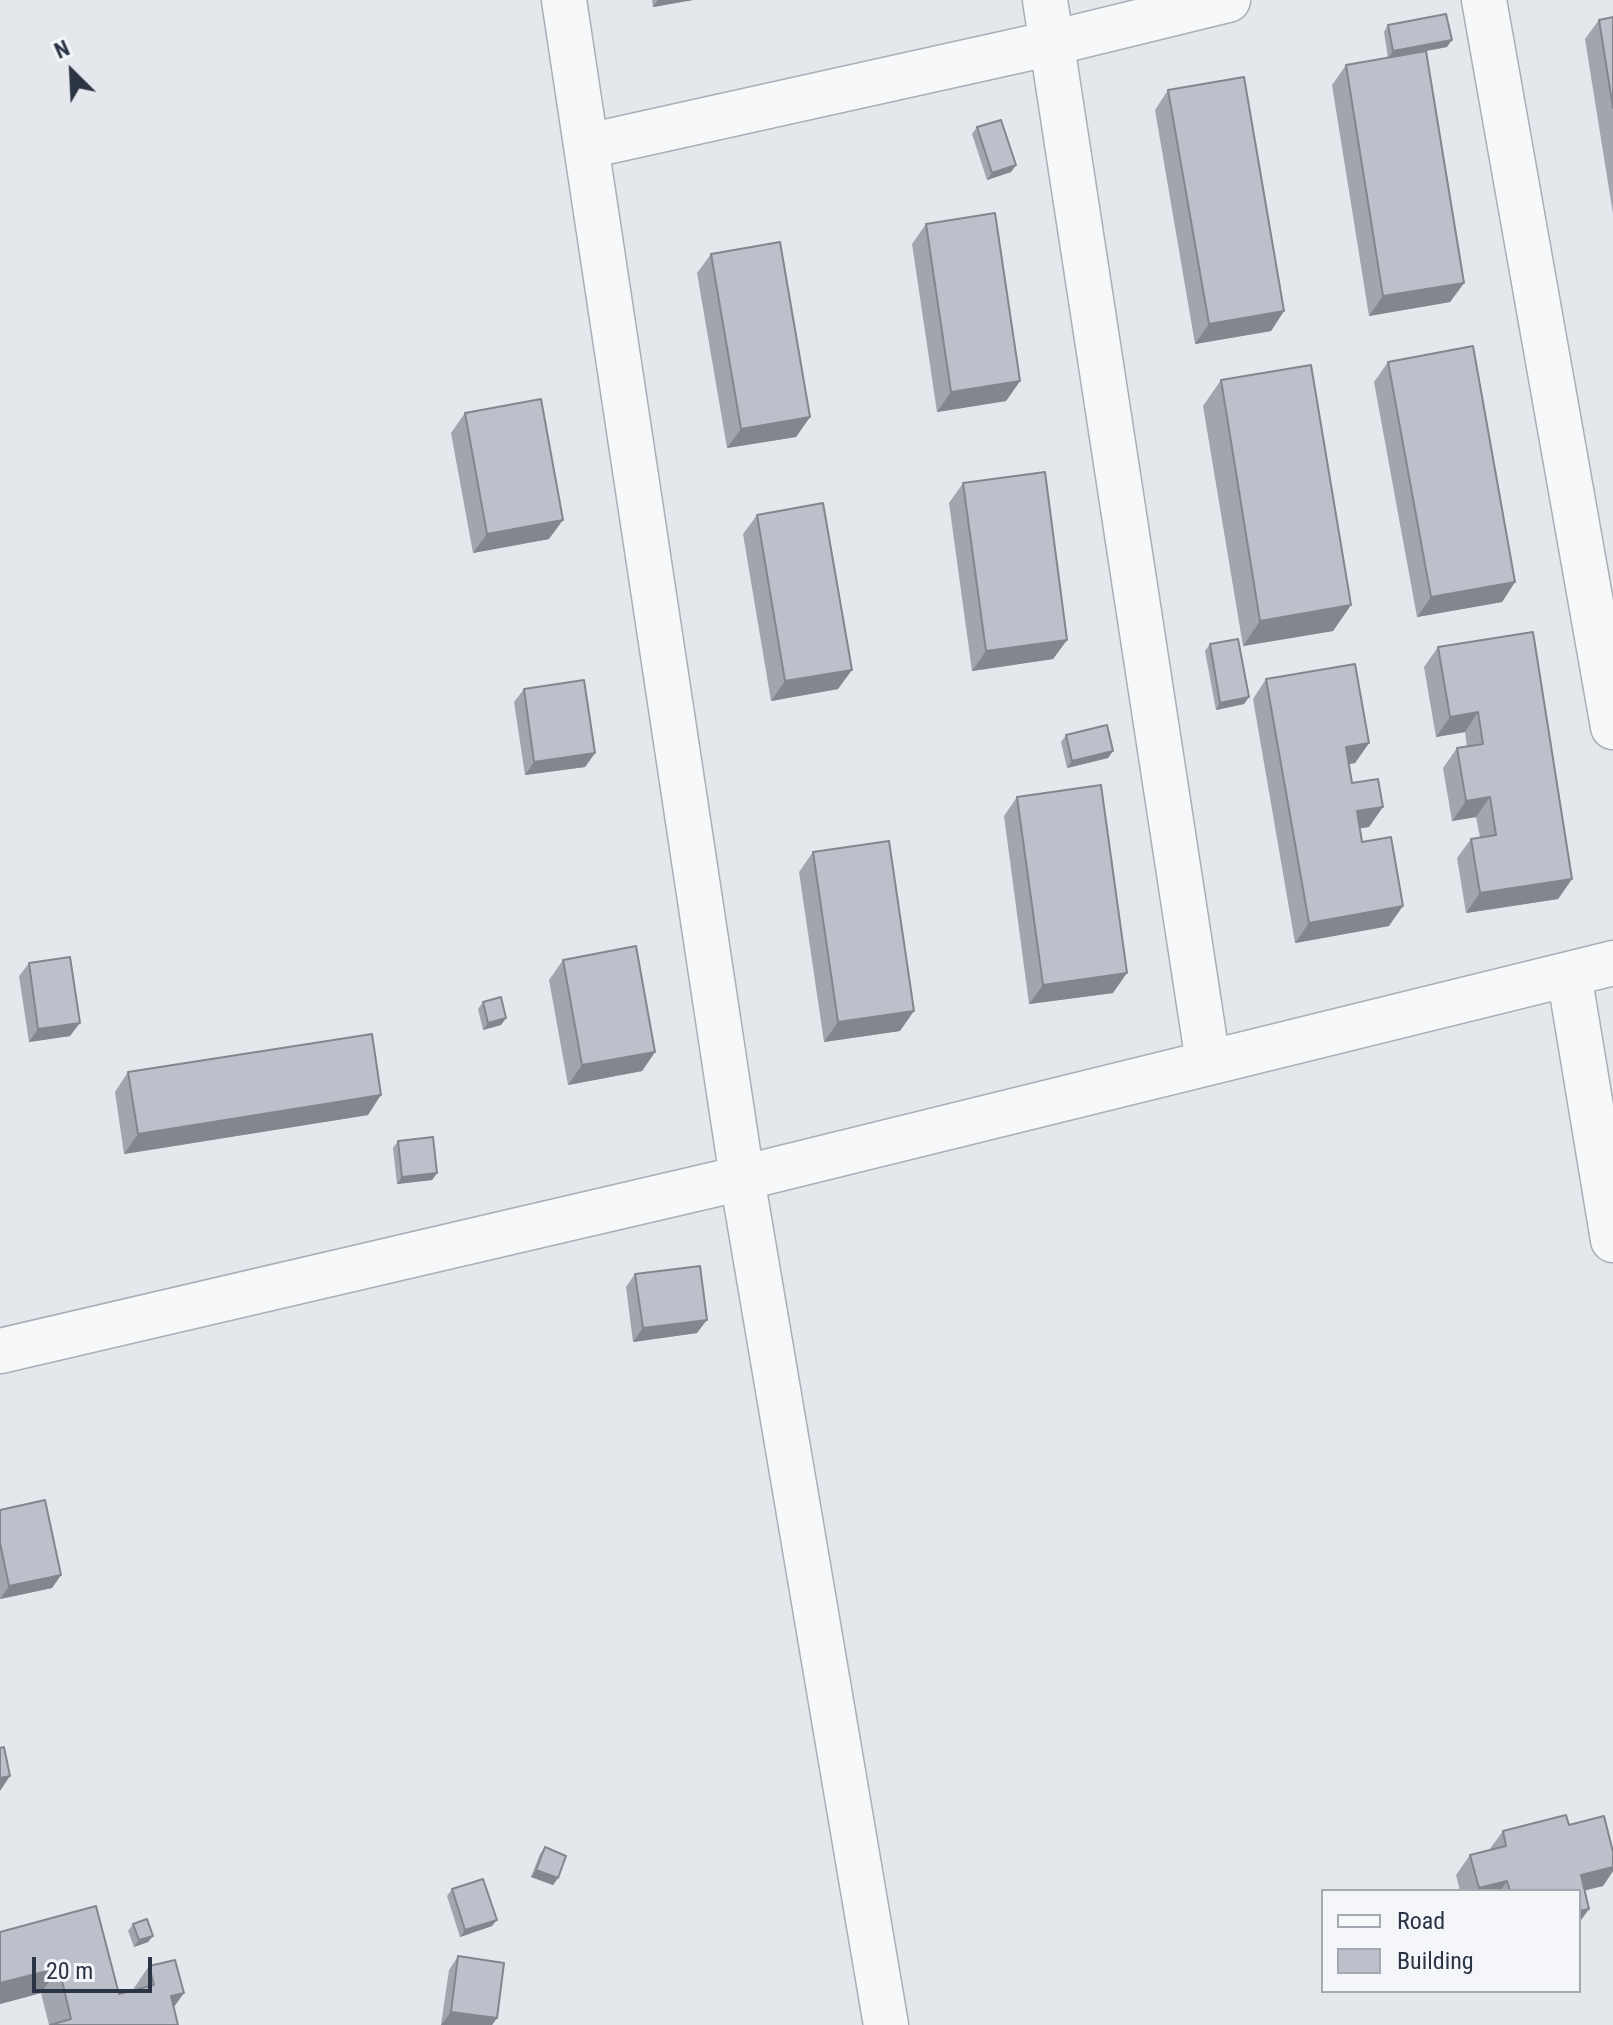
<!DOCTYPE html>
<style>
body{margin:0}
#map{position:relative;width:1613px;height:2025px;overflow:hidden;background:#e4e7ec;font-family:"Roboto Condensed",sans-serif}
canvas{display:block}
.legend{position:absolute;left:1321px;top:1889px;width:260px;height:104px;box-sizing:border-box;background:#f4f6f9;border:2px solid #a4a8b1;margin:0;padding:10px 14px;list-style:none;font-size:24px;color:#2b3445}
.legend li{display:flex;align-items:center;gap:16px;height:40px}
.legend b{width:40px;border:2px solid #a4a8b1}
.north{position:absolute;left:32px;top:32px;width:80px;height:80px;-webkit-text-stroke:6px #f4f6f9;paint-order:stroke;rotate:336deg;font-size:22px;font-weight:700;line-height:32px;text-align:center;color:#2b3445}
.north::after{content:'';display:block;margin:auto;width:28px;height:36px;background:#2b3445;clip-path:polygon(50% 0,100% 100%,50% 72%,0 100%)}
.scale{position:absolute;left:32px;top:1957px;width:120px;height:36px;box-sizing:border-box;border:4px solid #2b3445;border-top:0;padding-left:10px;font-size:24px;line-height:28px;white-space:nowrap;color:#2b3445;-webkit-text-stroke:6px #f4f6f9;paint-order:stroke}
</style>
<div id="map">
<canvas width="1613" height="2025"></canvas>
<ul class="legend">
<li><b style="height:10px;background:#f7f8fa"></b>Road</li>
<li><b style="height:22px;background:#bbc0ca"></b>Building</li>
</ul>
<div class="north">N</div>
<div class="scale">20 m</div>
</div>
<script>
const ctx = document.querySelector('canvas').getContext('2d');
ctx.lineJoin = 'round';
function strokePath(path, color, width, dash) {
  ctx.strokeStyle = color;
  ctx.lineWidth = width;
  ctx.lineCap = dash ? 'butt' : 'round';
  ctx.setLineDash(dash || []);
  ctx.stroke(path);
}
function paint(path, color) {
  ctx.fillStyle = color;
  ctx.fill(path, 'evenodd');
}
const minor = new Path2D(`
 M564,0L742,1178L886,2025
 M1045,0L1208,1062
 M1484,0L1613,727
 M588,146L1052,43L1228,0
 M1569,974L1613,1240
 M0,1351L742,1178L1613,963`);
const wall = new Path2D(`
 M652,0H693L653,7Z
 M1613,17V214L1585,39L1599,20Z
 M1388,25L1447,47L1426,51L1464,283L1450,302L1369,316L1332,85L1346,65L1388,58L1384,32Z
 M1168,90L1284,311L1271,331L1195,344L1155,110Z
 M977,127L1016,165L1011,172L987,180L972,134Z
 M926,224L1020,381L1006,401L937,412L912,244Z
 M711,254L810,417L796,437L727,448L697,273Z
 M1388,362L1515,582L1502,602L1417,617L1374,382Z
 M1221,380L1351,605L1333,631L1243,646L1203,406Z
 M465,413L549,539L473,553L451,433Z
 M963,483L1067,640L1053,659L972,671L949,503Z
 M757,515L838,689L771,701L743,534Z
 M1533,632L1572,879L1558,899L1466,913L1457,858L1471,839L1480,837L1476,817L1452,821L1443,768L1457,748L1467,747L1465,732L1436,737L1424,667L1438,647Z
 M1210,644L1249,697L1244,704L1216,710L1205,651Z
 M1266,679L1369,743L1355,763L1348,764L1352,783L1369,827L1360,828L1362,842L1389,926L1295,943L1253,699Z
 M524,689L595,753L585,767L525,775L514,702Z
 M1066,735L1113,751L1108,758L1067,768L1061,742Z
 M1017,797L1113,993L1029,1004L1004,816Z
 M813,852L900,1031L824,1042L799,872Z
 M563,960L655,1052L642,1071L568,1085L549,980Z
 M29,963L70,1036L29,1042L19,976Z
 M483,1002L506,1018L501,1025L483,1030L478,1009Z
 M128,1072L368,1115L124,1154L115,1092Z
 M398,1141L437,1173L432,1180L397,1184L393,1148Z
 M635,1274L697,1333L633,1342L626,1287Z
 M0,1510L61,1575L52,1588L0,1599Z
 M1569,1825L1613,1852V1871L1603,1886L1585,1890L1579,1927V1891H1460L1456,1875L1470,1855L1489,1850L1503,1831Z
 M545,1847L558,1878L553,1885L531,1877L540,1854Z
 M452,1889L492,1926L460,1937L447,1896Z
 M133,1924L153,1936L148,1942L134,1947L128,1931Z
 M0,1932L119,1994L132,1991L149,1966L174,2007L49,2025L41,1993L0,2004Z
 M458,1956L497,2018L492,2025H441L449,1970Z`);
const shadedWall = new Path2D(`
 M658,0H693L653,7Z
 M1452,40L1447,47L1388,58L1393,51Z
 M1016,165L1011,172L987,180L992,173Z
 M1464,283L1450,302L1369,316L1383,296Z
 M1284,311L1271,331L1195,344L1209,324Z
 M1020,381L1006,401L937,412L951,392Z
 M810,417L796,437L727,448L741,429Z
 M563,520L549,539L473,553L487,534Z
 M1515,582L1502,602L1417,617L1431,597Z
 M1351,605L1333,631L1243,646L1260,621Z
 M1067,640L1053,659L972,671L986,651Z
 M852,670L838,689L771,701L785,681Z
 M1249,697L1244,704L1216,710L1220,703Z
 M1478,712L1465,732L1436,737L1450,717Z
 M1369,743L1355,763L1332,767L1346,747Z
 M1113,751L1108,758L1067,768L1072,761Z
 M595,753L585,767L525,775L534,762Z
 M1490,797L1476,817L1452,821L1466,801Z
 M1383,807L1369,827L1343,831L1357,811Z
 M1572,879L1558,899L1466,913L1480,893Z
 M1403,906L1389,926L1295,943L1309,923Z
 M1127,973L1113,993L1029,1004L1043,985Z
 M914,1011L900,1031L824,1042L838,1022Z
 M506,1018L501,1025L483,1030L488,1023Z
 M80,1023L70,1036L29,1042L38,1029Z
 M655,1052L642,1071L568,1085L582,1065Z
 M381,1095L368,1115L124,1154L138,1134Z
 M437,1173L432,1180L397,1184L402,1177Z
 M707,1320L697,1333L633,1342L643,1328Z
 M61,1575L52,1588L0,1599L9,1586Z
 M10,1776L0,1791V1778Z
 M1613,1867V1871L1603,1886L1579,1892L1581,1875Z
 M536,1870L558,1878L553,1885L531,1877Z
 M1507,1881L1500,1891H1477L1479,1888Z
 M1589,1909L1579,1923V1911Z
 M497,1920L492,1926L460,1937L465,1930Z
 M153,1936L148,1942L134,1947L139,1940Z
 M59,1968L41,1993L0,2004V1983Z
 M184,1993L166,2018L171,1996Z
 M451,2012L497,2018L492,2025H441Z`);
const building = new Path2D(`
 M1446,14L1452,40L1393,51L1388,25Z
 M1613,17V108L1599,20Z
 M1426,51L1464,283L1383,296L1346,65Z
 M1244,77L1284,311L1209,324L1168,90Z
 M1001,120L1016,165L992,173L977,127Z
 M995,213L1020,381L951,392L926,224Z
 M780,242L810,417L741,429L711,254Z
 M1473,346L1515,582L1431,597L1388,362Z
 M1311,365L1351,605L1260,621L1221,380Z
 M541,399L563,520L487,534L465,413Z
 M1045,472L1067,640L986,651L963,483Z
 M823,503L852,670L785,681L757,515Z
 M1533,632L1572,879L1480,893L1471,839L1496,835L1490,797L1466,801L1457,748L1483,744L1478,712L1450,717L1438,647Z
 M1238,639L1249,697L1220,703L1210,644Z
 M1355,664L1369,743L1346,747L1352,783L1378,779L1383,807L1357,811L1362,842L1391,837L1403,906L1309,923L1266,679Z
 M584,680L595,753L534,762L524,689Z
 M1107,725L1113,751L1072,761L1066,735Z
 M1101,785L1127,973L1043,985L1017,797Z
 M889,841L914,1011L838,1022L813,852Z
 M636,946L655,1052L582,1065L563,960Z
 M70,957L80,1023L38,1029L29,963Z
 M501,997L506,1018L488,1023L483,1002Z
 M372,1034L381,1095L138,1134L128,1072Z
 M433,1137L437,1173L402,1177L398,1141Z
 M700,1266L707,1320L643,1328L635,1274Z
 M45,1500L61,1575L9,1586L0,1543V1510Z
 M4,1747L10,1776L0,1778V1748Z
 M1566,1815L1569,1825L1604,1816L1613,1852V1867L1581,1875L1589,1909L1579,1911V1891H1510L1507,1881L1479,1888L1470,1855L1506,1846L1503,1831Z
 M545,1847L566,1856L558,1878L536,1870Z
 M483,1879L497,1920L465,1930L452,1889Z
 M96,1906L119,1994L154,1985L149,1966L175,1960L184,1993L171,1996L178,2025H50L71,2019L59,1968L0,1983V1932Z
 M147,1919L153,1936L139,1940L133,1924Z
 M458,1956L504,1963L497,2018L451,2012Z`);
strokePath(minor, '#a9aeb7', 47);
strokePath(minor, '#f7f8fa', 44);
paint(wall, '#a1a5ae');
paint(shadedWall, '#83868d');
paint(building, '#bbc0ca');
strokePath(building, '#83868d', 2);
</script>
